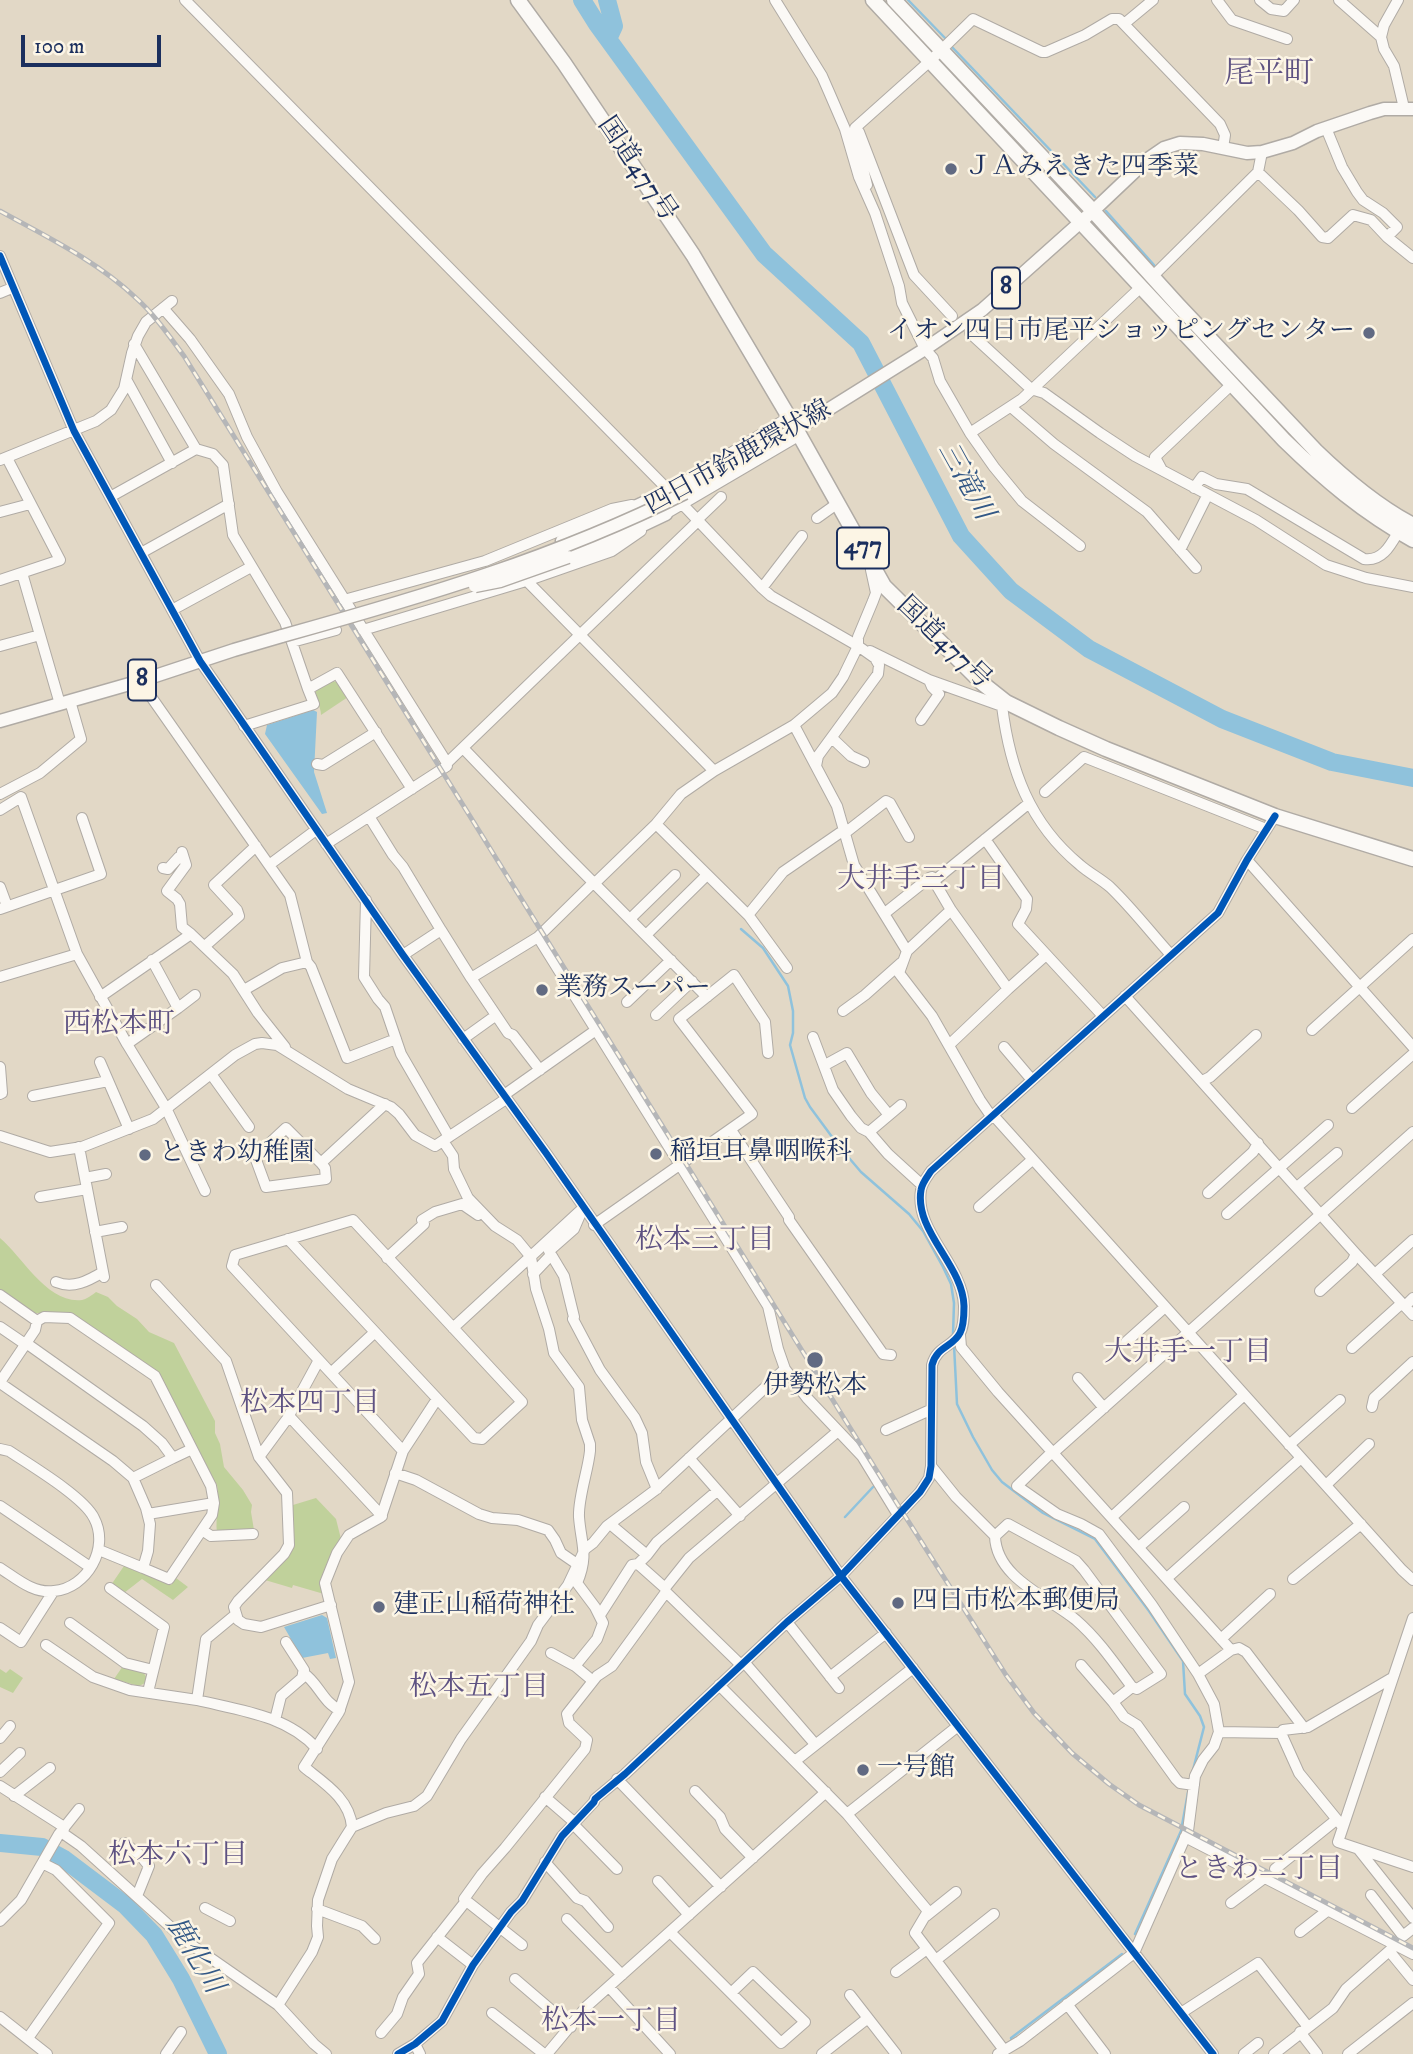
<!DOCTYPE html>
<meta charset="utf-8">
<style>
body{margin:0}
#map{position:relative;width:1413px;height:2054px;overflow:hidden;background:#e2d8c6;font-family:"IM FELL DW Pica",serif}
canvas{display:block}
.scale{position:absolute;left:21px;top:35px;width:140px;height:32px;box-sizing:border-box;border:4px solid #1b2f5e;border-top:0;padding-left:9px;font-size:21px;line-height:24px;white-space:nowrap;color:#1b2f5e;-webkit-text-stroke:5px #fcf5e5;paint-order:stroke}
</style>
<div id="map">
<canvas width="1413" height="2054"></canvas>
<div class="scale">100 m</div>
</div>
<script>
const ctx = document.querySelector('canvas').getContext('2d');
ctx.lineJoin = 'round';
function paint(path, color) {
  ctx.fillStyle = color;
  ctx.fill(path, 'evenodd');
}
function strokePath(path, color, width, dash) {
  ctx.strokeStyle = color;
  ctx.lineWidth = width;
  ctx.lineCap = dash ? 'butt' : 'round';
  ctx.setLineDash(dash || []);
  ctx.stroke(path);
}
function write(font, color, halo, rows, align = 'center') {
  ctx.font = font + ' "IM FELL DW Pica","Noto Serif JP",serif';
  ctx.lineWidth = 5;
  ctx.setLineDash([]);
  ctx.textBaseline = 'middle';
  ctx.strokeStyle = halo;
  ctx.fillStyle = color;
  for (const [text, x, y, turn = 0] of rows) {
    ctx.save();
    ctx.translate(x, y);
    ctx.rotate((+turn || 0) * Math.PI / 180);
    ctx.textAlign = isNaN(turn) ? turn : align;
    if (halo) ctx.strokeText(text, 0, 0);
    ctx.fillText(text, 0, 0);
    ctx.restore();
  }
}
const green = new Path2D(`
 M332,681L338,682L348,697L321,715C321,706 314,698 316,690Z
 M0,1238C23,1257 47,1304 82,1300C87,1299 92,1295 96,1292L108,1297L117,1306L137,1319L149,1332L174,1343L215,1421V1433L220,1444L224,1467L243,1490L252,1505L251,1512L254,1530L217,1533C215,1516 220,1502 217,1485L157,1373L66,1313H32L0,1291Z
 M316,1498L336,1519L341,1539L324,1594L293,1585L292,1588L265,1580L289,1556L293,1548V1505Z
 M124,1566L171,1585L176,1578L188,1587L173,1600L142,1579L124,1593L111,1585Z
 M123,1666L143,1672L147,1678L145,1683L139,1686L114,1679Z
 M0,1669L6,1673L10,1669L23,1678L13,1693L0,1687Z`);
const water = new Path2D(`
 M313,710L317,712L314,772L327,813L322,814L265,734L267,725Z
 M322,1615L327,1618L336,1658L330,1659L328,1653L302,1658L284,1627Z`);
const stream = new Path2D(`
 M908,0L945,38
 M952,47L1095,197
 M1106,211L1154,265
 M741,929L763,948L788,986L793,1011V1033L790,1045L805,1098L810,1107L838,1145L861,1172L909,1214L923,1231L943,1267L951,1284L954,1303L953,1335
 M954,1345L957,1404L973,1437L992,1470L1002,1482L1043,1513L1095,1539L1149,1611L1183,1661L1185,1694L1200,1716L1204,1727L1193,1770
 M845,1517L873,1487
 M1135,1934L1181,1831L1189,1787
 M1012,2041L1011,2038L1122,1954`);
const river = new Path2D(`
 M582,0L597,24L764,254L861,343L961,536L1011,591L1089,649L1222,719L1332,762L1413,778
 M607,0L614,26L608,39
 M0,1843L42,1847L64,1859L125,1905L154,1935L181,1979L218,2054`);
const minor = new Path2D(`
 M185,0L687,509L762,588L771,596L858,646L875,658L879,665L878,674L818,756L816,766
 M775,0L822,76L829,92L845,129L859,177L875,213L899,286L902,303L925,349L933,358L940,381L970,433L994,467L1022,501L1080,546
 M1217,0L1232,20L1287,39
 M1260,0L1271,9L1284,11L1294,0
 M1339,0L1381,37
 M1398,0L1384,25L1381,37L1384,49L1394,66L1404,108
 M1124,24L1153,0
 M1326,128L1342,167L1357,192L1363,200L1383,213L1397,227L1387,237
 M859,132L914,275L952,316
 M1258,172L1298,210L1322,237L1328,238L1353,215L1371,220L1387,237L1413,258
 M867,185L856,141L855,128L930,61L973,19L1042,52H1046L1085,35L1112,19H1119L1220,124L1225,135L1223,148
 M0,256L74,431L200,661L403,955L546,1153L841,1576L1213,2054
 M1153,276L1258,172L1262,152
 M0,293L12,288
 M163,308L190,339L229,394L247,437L277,492L447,763
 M970,333L1031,389L1044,393L1100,433L1135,456L1256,520L1326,565L1366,578L1413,587
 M134,344L196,449
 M127,381L172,463
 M1011,407L1054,444L1147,512L1196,568
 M970,433L1022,399L1142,286
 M0,460L96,421L111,410L124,389L132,353L138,336L146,322L172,301
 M1162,470L1155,457L1231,385
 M1194,488L1202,477L1216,484L1247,489L1364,559C1384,562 1392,542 1401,527
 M669,491L789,417
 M110,497L196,449L213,454L223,465L233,535L285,622L308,689L337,673L412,789
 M0,512L30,504
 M662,516L800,435
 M817,518L838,503
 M697,520L721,497
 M1180,550L1207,496
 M141,553L229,504
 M22,573L60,704
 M523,577L714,771
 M0,580L60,560L7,458
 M762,588L802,536
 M344,600L485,561L612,509L632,505
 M172,610L251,567
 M363,630L526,581L612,551L641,531
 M292,642L336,630
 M0,646L40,635
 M870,651L929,680L1002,706
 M140,681L290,895L307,962L311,967L347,1058L396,1039
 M1002,706C1010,769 1029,823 1080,865C1089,873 1101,879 1110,887C1132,908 1151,933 1171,955
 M921,720L939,694L932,687L929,680
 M794,725L837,806L854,865L907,951L899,973L932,1016L980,1100L991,1116
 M244,726L314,704L308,689
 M832,738L851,756L864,762
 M463,748L563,852L707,997
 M317,764L323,765L376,732
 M1045,792L1084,757L1266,829
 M0,794L40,773L81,739L70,701
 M0,810L21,797L77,954L127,1044L166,1108L205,1191
 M370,818L393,855L403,867L441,930
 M656,824L749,916L787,968
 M845,833L886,801L890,803L909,837
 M985,839L1027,899L1026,909L1018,924L1103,1016
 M326,844L447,766V763L698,521
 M182,852L186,865L167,891L177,899L180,904L182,927L191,934
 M1247,860L1413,1047
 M269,865L316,830
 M163,868L168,869L179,857H183
 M595,883L656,824L681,794L714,771L794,725L832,693L843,677L858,646V637L873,601L876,593L871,570
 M0,887L7,906
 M366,900L364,977L378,999L385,1007L401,1054L449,1137
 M0,909L101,874L82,818
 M885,913L929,878L932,877L934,881
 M748,915L783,872L844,830
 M630,919L675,875
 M646,935L707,875
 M538,937L594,882
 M205,946L239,916L237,910L214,885L256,846
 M907,951L951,910
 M403,955L441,930L471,978L538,937L768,1306L778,1349L785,1369L807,1398L862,1456L898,1515
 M0,977L77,954
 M471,978L508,1033L513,1035L540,1070
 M1008,989L1046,955
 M244,990L282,968L307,962
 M1125,996L1356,1254L1413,1315
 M100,997L191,934L233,974L258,1013L285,1047
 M627,1002L671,960
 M178,1008L195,995
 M843,1011L865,995L901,963
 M656,1015L692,981
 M1312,1030L1413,939
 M813,1037L833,1090L851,1116L861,1128L869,1132L888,1154L922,1185
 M463,1039L495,1016
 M127,1044L178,1008L152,960
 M949,1045L1008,989L951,910L934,881L1028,804
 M1004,1047L1032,1080
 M100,1062L129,1129
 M825,1065L847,1053L871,1093L889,1115
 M0,1067L2,1093L0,1094
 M211,1074L249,1127
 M1202,1081L1210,1077L1256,1035
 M504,1095L596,1030
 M33,1096L108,1081
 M1352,1108L1413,1054
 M993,1115L1402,1570L1413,1580
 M731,1130L789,1217V1220L883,1354L891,1355
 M869,1132L901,1105
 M0,1136L50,1152L82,1147L153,1119L235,1055L255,1044L262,1043L277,1045L348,1089L391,1107L399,1114L415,1135L435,1146L506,1099
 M443,1141L453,1156L454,1169L468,1198L495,1226L517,1240L531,1257L536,1289L549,1329L554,1353L579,1387L582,1420L590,1444V1451C588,1471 578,1498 579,1517C581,1544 589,1555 577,1583L595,1607L603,1623L597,1639L575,1666
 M79,1147L104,1277
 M321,1163L325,1168L326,1179L266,1187L255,1157L286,1128L321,1163L385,1104
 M85,1178L106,1174
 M1297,1187L1337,1153
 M1208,1193L1253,1152L1258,1143
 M40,1197L87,1189
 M979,1207L1032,1160
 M583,1208L574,1229L549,1251L564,1276L574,1317L573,1319L600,1370L635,1418L642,1433L646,1462L657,1489
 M1227,1214L1328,1125
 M422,1220L435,1212L462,1204L478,1215
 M594,1225L752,1114L679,1019L734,975L765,1022L768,1053
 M95,1232L122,1227
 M288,1239L474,1438L482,1439L522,1402L353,1220L235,1255L232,1266L403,1451L381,1517L349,1535L337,1553L325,1583L349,1682L339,1712L304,1767C324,1783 350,1799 352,1827
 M387,1258L424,1224
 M533,1274L551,1255
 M1375,1274L1413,1240
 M56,1282C73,1289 88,1281 103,1272
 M156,1285L226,1361L259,1457L287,1493L289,1545L284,1554L238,1601L234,1607L238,1620L244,1624L261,1627L331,1605
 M1320,1291L1352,1262L1356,1254
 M0,1295L37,1321L44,1317L70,1318L155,1376L211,1486L214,1503L212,1515L169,1579L143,1568
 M1405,1306L1413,1298
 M0,1327L25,1344
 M453,1328L580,1211
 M960,1335L961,1347L998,1392L1231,1650L1198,1674L1214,1704L1219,1732L1214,1746L1203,1760L1195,1776L1188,1831L1134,1953L1020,2041L998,2054
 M1126,1342L1165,1307
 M26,1343L143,1426L162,1443L173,1458L133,1478
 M1352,1348L1402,1303
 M331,1373L375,1332
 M1078,1378L1104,1408
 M0,1382L35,1330L37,1321
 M0,1383L113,1461L133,1478L146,1508L150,1524L148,1551L143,1568L99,1550
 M1372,1407L1374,1398L1413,1362
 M289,1416L382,1516
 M886,1430L930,1410
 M1289,1445L1340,1400
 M0,1449L9,1451C30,1465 84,1497 94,1518C110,1548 87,1588 54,1591C33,1594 16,1578 0,1568
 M403,1451L437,1399
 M1052,1452L1017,1486L1057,1514L1081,1524L1099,1534L1152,1605L1198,1674
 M1053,1453L1413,1132
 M259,1457L287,1419L319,1360
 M173,1458L192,1449
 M689,1458L740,1516
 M931,1466L956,1497L995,1536C996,1578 1048,1597 1076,1620C1098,1639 1115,1664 1132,1687
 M395,1473L416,1480L479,1514L492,1518L518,1520L548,1530L555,1540L561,1553L577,1564
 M1326,1485L1369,1444
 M0,1506L90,1567
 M148,1514L214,1503
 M1112,1517L1244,1395
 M610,1524L647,1555L638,1564L665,1588
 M202,1530L211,1536L253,1534
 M995,1536L1008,1524L1076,1561L1084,1570L1161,1674L1137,1689L1132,1687L1113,1702L1124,1717L1137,1725L1176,1779L1180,1783L1194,1785
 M1139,1547L1184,1507
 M647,1555L657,1542L717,1491
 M1167,1578L1301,1458
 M1293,1579L1361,1524
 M110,1588L164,1627L148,1692
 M666,1592L741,1665
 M600,1615L632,1565L638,1564
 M1413,1618L1338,1842L1413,1867
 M787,1622L839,1688
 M70,1623L125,1663L153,1670
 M0,1628L21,1642L53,1592
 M1221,1639L1270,1594
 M46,1645L93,1677L130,1690L197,1700L206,1639L235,1615
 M1231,1650L1239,1648L1246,1652L1304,1728
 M551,1653L575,1666L593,1681
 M744,1662L815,1744
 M1081,1665L1113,1702
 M303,1673C318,1682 323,1703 340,1710
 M830,1677L886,1633
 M719,1685L847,1814L928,1911L915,1933L1004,2050
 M197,1700C238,1710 287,1715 317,1749
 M275,1720L281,1696L302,1678L304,1670L286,1642
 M1219,1732L1281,1733L1283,1730L1308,1727L1392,1678
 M1281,1733L1299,1773L1343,1827
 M0,1738L10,1726
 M795,1761L913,1668
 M0,1772L20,1753
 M617,1779L721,1887
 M0,1786L61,1825L64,1829
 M695,1791L720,1817L725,1829L753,1858
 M14,1796L50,1768
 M545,1797L574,1822
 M847,1814L958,1726
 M573,1824L617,1869
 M61,1832L81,1846L186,1941L278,2005L314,2044L326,2054
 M1185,1837L1413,1954
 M124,1843L140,1855L149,1866L137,1896
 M1359,1850L1413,1918
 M545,1862L577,1898L585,1901L608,1927
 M1275,1869L1336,1820
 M658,1881L689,1915
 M1371,1895L1403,1936L1413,1928
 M1231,1903L1263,1879
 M205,1908L230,1921
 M317,1909L362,1926L375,1939
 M926,1916L956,1892
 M567,1919L622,1975
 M0,1921L21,1900L59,1834L79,1809
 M670,1932L781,2043L805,2022L753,1972L731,1993
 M1300,1932L1327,1911
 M437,1937L473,1965
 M522,1945L464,1899L482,1874L505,1848L585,1749L587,1740L569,1723L567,1714L597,1676L612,1666L666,1592L665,1588L689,1558L837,1432
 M1390,1952L1413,1980
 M936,1960L994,1914
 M896,1972L927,1949
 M515,1979L571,2027
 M609,1987L670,2054
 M850,1995L896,2054
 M1067,2004L1105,2054
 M278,2005L312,1952L318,1937L317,1926L318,1900L332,1859L345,1838L352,1827L386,1813L414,1806L427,1796L461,1739L531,1641L538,1625L568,1585L585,1549L593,1543L607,1526L654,1491L785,1369
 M492,2013L544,2054
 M1181,2013L1258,1963L1308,2027
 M0,2017L47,2054
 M1300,2032L1317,2054
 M381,2033L397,2014L403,1997L419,1974L417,1963L466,1901
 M28,2038L109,1923L56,1870L44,1864
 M415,2044L420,2054
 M166,2054L181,2032
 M398,2054L415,2044L442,2021L473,1965L511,1912L522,1901L562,1836L594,1802L595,1799L625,1774L787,1622L841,1576L920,1492L929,1478L931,1466L932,1365C937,1346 953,1347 960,1333C964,1326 964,1315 964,1306C963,1265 914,1231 921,1190C922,1183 927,1177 931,1171L1218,913L1247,860L1275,816
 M547,2054L587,2006L826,1792
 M822,2054L868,2018
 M1244,2054L1258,2043
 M1274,2054L1333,2008L1346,1989L1396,1945
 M1348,2054L1413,2003`);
const major = new Path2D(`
 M685,493L821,414L925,349L982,310L1093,211L1148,159L1164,148L1180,143L1203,144L1247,153L1262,152L1293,143L1317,131L1370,113L1384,109H1413
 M562,541L669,491
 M568,557L607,542L666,514
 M0,721L140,681L234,650L282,636`);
const highway = new Path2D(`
 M518,0L564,63L693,255L796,429L884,586L982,683L1006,702L1059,728L1106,749L1275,816L1413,859
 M873,0L1284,440C1325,480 1363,512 1413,540
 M894,0L1093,211L1178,305L1316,451C1345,479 1377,506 1413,525`);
const rail = new Path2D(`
 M0,211C47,237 97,261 136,298C155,315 169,336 184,356L898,1505L1006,1675L1034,1713L1072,1753L1109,1784L1139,1805L1413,1948`);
const majorBridge = new Path2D(`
 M475,586L500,581L568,557
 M282,636C422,597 555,558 685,493`);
const cycleway = new Path2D(`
 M0,256L74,431L200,661L403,955L546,1153L841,1576L1213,2054
 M398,2054L415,2044L442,2021L473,1965L511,1912L522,1901L562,1836L594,1802L595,1799L625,1774L787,1622L841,1576L920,1492L929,1478L931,1466L932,1365C937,1346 953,1347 960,1333C964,1326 964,1315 964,1306C963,1265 914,1231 921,1190C922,1183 927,1177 931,1171L1218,913L1247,860L1275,816`);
const markers = [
 [951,169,7,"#616a82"],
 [1369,333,7,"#616a82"],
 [542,990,7,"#616a82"],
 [656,1154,7,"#616a82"],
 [145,1155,7,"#616a82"],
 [815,1360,9,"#616a82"],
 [898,1603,7,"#616a82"],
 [379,1607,7,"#616a82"],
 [863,1770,7,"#616a82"]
];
const shields = [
 [1006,288,28],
 [863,548,52],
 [142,680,28]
];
const shieldNames = [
 ["8",1006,288],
 ["477",863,548],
 ["8",142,680]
];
const poiNames = [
 ["ＪＡみえきた四季菜",965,169],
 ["イオン四日市尾平ショッピングセンター",1355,333,"right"],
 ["業務スーパー",556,990],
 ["稲垣耳鼻咽喉科",670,1154],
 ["ときわ幼稚園",159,1155],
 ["伊勢松本",815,1388,"center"],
 ["四日市松本郵便局",912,1603],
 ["建正山稲荷神社",393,1607],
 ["一号館",877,1770]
];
const streetNames = [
 ["国道477号",636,170,56],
 ["四日市鈴鹿環状線",739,459,-29],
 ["国道477号",943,644,44]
];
const waterNames = [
 ["三滝川",964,482,61],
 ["鹿化川",193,1956,59]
];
const neighbourhoodNames = [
 ["大井手三丁目",921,881],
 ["西松本町",119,1026],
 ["松本三丁目",705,1242],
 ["大井手一丁目",1188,1354],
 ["松本四丁目",310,1405],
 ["松本五丁目",479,1689],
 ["松本六丁目",178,1857],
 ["ときわ二丁目",1259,1871],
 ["松本一丁目",611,2023]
];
const quarterNames = [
 ["尾平町",1269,76]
];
paint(green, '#c0d19b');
paint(water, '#8fc2dc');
strokePath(stream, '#8fc2dc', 2.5);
strokePath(river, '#8fc2dc', 18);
strokePath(minor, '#b0aba5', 12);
strokePath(major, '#b0aba5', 15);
strokePath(highway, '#b0aba5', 17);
strokePath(minor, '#fbf9f6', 10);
strokePath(major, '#fbf9f6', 12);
strokePath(highway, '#fbf9f6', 14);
strokePath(rail, '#b5b6b8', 5);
strokePath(rail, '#fcf5e5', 2.5, [8]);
strokePath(majorBridge, '#b0aba5', 15, []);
strokePath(majorBridge, '#fbf9f6', 12);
strokePath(cycleway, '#0057b8', 7);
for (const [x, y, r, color] of markers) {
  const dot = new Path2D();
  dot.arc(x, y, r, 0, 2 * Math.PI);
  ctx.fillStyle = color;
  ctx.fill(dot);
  strokePath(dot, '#fcf5e5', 2.5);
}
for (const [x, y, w] of shields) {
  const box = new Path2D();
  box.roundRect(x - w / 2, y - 20.5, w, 41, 5);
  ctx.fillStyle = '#fcf5e5';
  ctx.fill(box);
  strokePath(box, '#1b2f5e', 2);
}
write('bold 24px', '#1b2f5e', null, shieldNames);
write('26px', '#1b2f5e', '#fcf5e5', poiNames, 'left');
write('26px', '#1b2f5e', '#fcf5e5', streetNames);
write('italic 28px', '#335886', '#fcf5e5', waterNames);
write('28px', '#5e5282', '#fcf5e5', neighbourhoodNames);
write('30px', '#5e5282', '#fcf5e5', quarterNames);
</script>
